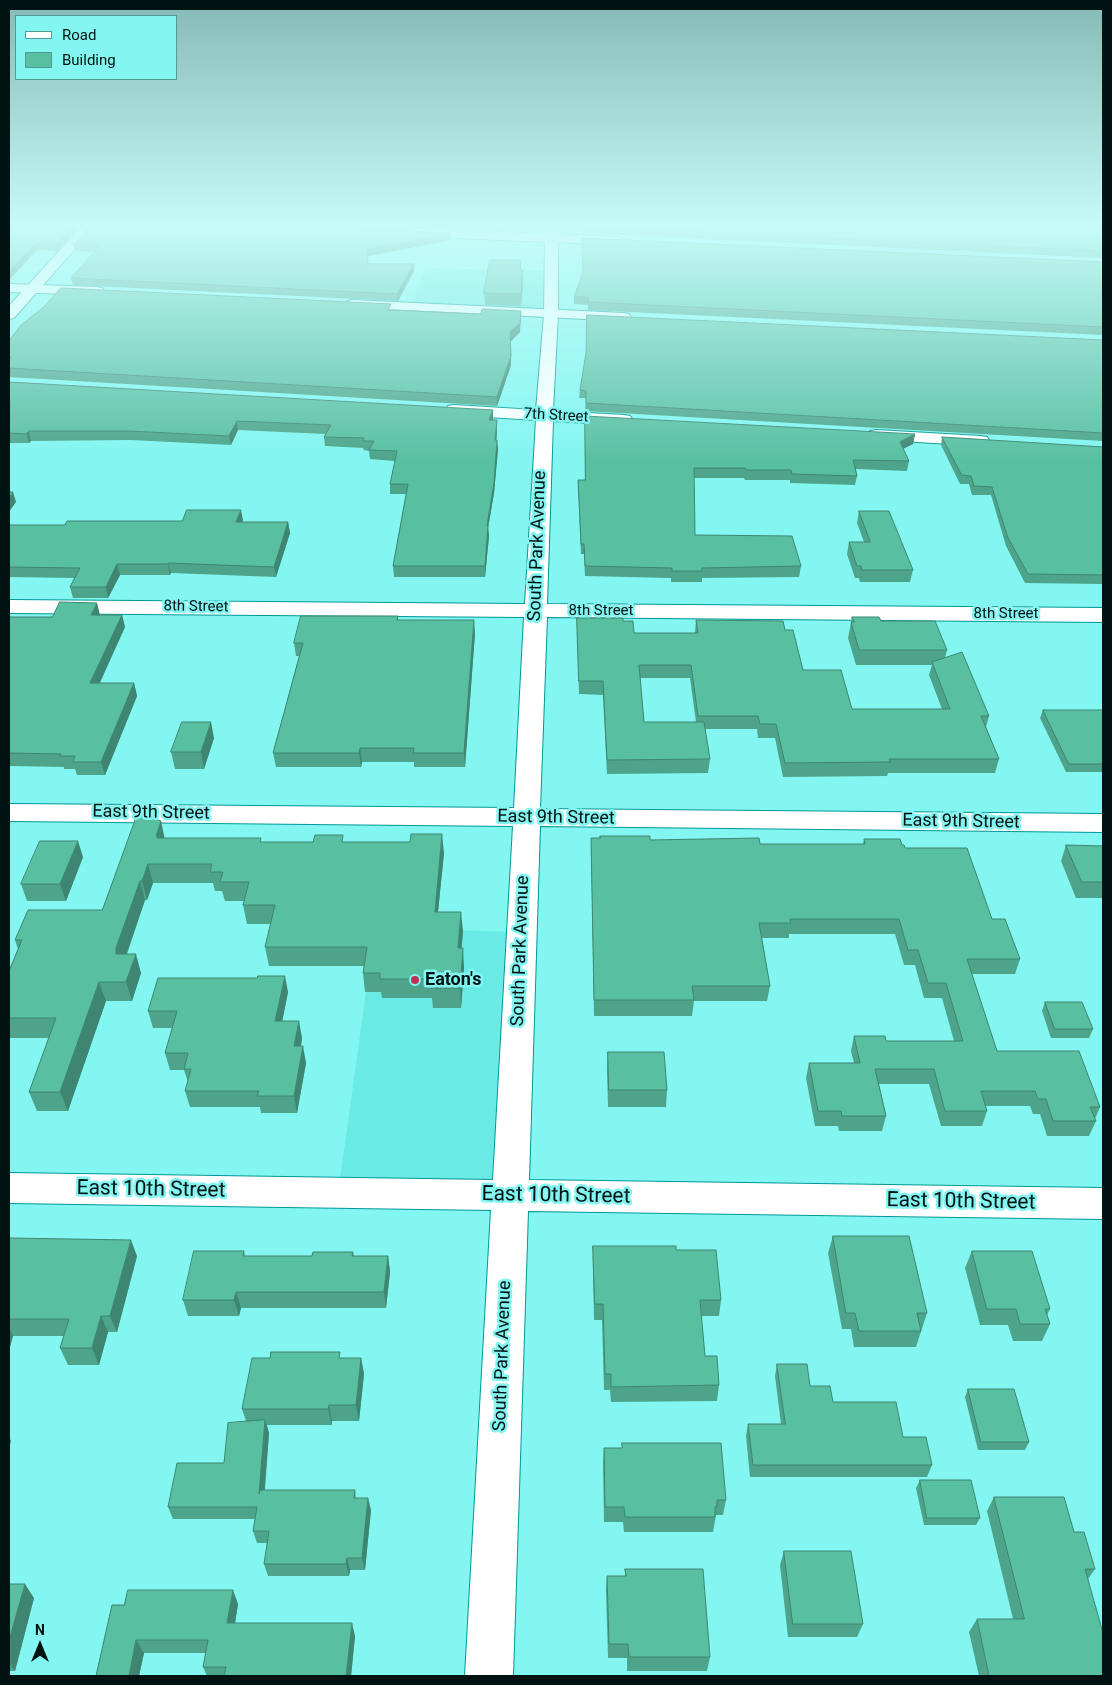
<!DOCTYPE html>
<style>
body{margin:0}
#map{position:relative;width:1112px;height:1685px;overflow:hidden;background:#83f6f1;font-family:Roboto,sans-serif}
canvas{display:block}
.frame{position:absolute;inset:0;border:10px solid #001312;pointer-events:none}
.legend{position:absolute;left:15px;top:15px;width:162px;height:65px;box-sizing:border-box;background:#83f6f1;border:1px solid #4f9b98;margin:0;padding:6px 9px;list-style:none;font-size:15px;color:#001312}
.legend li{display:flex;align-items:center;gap:10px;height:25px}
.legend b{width:25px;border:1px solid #4f9b98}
.north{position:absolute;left:15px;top:1620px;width:50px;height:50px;-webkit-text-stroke:4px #83f6f1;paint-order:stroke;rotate:0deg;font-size:14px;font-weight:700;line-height:20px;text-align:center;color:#001312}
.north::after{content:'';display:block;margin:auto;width:18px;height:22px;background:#001312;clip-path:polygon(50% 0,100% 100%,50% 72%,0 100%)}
</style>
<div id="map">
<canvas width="1112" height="1685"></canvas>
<div class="frame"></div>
<ul class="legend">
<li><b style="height:6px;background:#fff"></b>Road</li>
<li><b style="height:14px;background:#59bfa1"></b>Building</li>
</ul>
<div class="north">N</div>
</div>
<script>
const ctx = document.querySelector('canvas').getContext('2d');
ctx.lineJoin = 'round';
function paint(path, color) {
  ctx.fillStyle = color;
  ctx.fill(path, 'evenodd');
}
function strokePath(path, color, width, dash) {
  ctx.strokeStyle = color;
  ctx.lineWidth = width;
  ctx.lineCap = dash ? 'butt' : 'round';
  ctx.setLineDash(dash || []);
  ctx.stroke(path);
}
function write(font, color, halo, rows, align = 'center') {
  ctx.font = font + ' Roboto,sans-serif';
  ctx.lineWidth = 5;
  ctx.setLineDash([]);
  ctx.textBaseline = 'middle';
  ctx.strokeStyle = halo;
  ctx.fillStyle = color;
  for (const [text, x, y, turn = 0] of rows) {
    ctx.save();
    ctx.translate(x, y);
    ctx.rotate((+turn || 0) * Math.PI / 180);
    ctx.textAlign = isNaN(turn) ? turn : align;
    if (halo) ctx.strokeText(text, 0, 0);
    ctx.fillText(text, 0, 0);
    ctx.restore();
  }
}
const built = new Path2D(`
 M426,268L551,271V314L410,307Z
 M375,928L522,932L510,1195L338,1193Z`);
const minor = new Path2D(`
 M82,226H95L14,318L9,319V306Z
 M546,226H558V234L619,237L626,241L619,245L558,242V314L553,411L624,415L630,416L633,420L630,424L624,425L553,421L547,604L1103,608V622L547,617L540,809L1103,814V832L540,826L529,1180L1103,1188V1219L528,1211L513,1676H465L491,1210L9,1203V1173L493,1180L513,826L9,821V804L514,808L524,617L9,613V600L525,604L536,420L454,415L448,414L445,410L448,406L454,405L536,410L544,314L545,242L415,236L409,232L415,228L545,234Z
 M876,430L981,436L987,437L990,441L987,445L981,446L870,439L867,435L870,431Z`);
const major = new Path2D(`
 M9,284L97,287L102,288L104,291L102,294L97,295L9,292Z
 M352,300L624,313L629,314L631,317L629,320L624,321L347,307L345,304L347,301Z`);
const wall = new Path2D(`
 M9,226H80L57,251L37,250Z
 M404,226H520L499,230Z
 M581,226H1103V258L581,233Z
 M451,233V240L368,256V264H414V271L398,301L73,285L71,278L94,252L75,251L74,245Z
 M582,238L1103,262V335L588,310V305L574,304V297L583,274Z
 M523,282L521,306L485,305L484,293Z
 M391,310L481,314L521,311L520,332L511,341V365L497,406L9,377V341Z
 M1103,340V441L585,411L586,398H579L580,390Z
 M9,382L493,419V420L497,430L496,440L498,449L494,493L488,528L489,536L485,577H394L393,566L406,494H390V484L395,461L370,459L369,451L364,450L363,448L325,446L324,437L326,434L238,430L231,445L131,440L31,441L29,443H9Z
 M915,434L913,444L903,449L909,461L907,471L856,469L857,476L855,485L790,483V480H745L744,478H694L695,535L801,566L799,577L702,578V582H671V578L585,576L584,554H581L578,480H585Z
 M942,437L1103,447V584L1025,583L1006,546L991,495H972L969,484H960L941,445Z
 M859,511L913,570L910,582H860L859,578H855L847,554L849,542H864L857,523Z
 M243,520L242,522H288L290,533L276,577L171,573L170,575H120L108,598H73L70,587L74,578L9,577V525H65L182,521Z
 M100,615H122L125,627L99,683H134L137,696L105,775H77L75,769H64V767L9,766V617H52Z
 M398,616V620L475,633L465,767H414V762H362L361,767H276L273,753L299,656H296L294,643Z
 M852,617L881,621L947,650L945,658L989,716L986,727L999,759L995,773H888L887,776L783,777L775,738H758L757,729H705L710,759L708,773L607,774L603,695L579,694L577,618L623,621L634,633H695L696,620L785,630L803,670L852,709H942L929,675L932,665H856L848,638ZM640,678H690L696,722H644Z
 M1043,710H1103V772H1066L1040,718Z
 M214,738L204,769H175L171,752Z
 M165,838L262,842H344L444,853L438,912L463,931L461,948L464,968L461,1008H433L432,998H382L381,992H365L363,973L364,966H269L265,947L271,924H247L243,905L244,901H225L222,891H215L213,883H153L147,900H145L127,954L141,973L132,1001H106L68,1111H37L29,1092L49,1038H9V971L18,949L15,940L102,910Z
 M591,838L760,844H863L864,839L902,845L992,919L1020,959L1015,974H972L997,1051L1100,1107L1095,1119L1096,1121L1089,1136H1047L1040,1114H1033L1030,1106H985L987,1111L982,1126H941L929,1084H879L886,1116L882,1131H839L838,1126H815L806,1078L809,1063H854L851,1051L854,1036L886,1041H954L942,998H924L915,965H904L895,934H789V938H762L770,986L767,1001H694L692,1016H594Z
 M1066,845L1103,846V898H1076L1061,861Z
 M83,857L66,901H27L21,884Z
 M288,992L282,1021L302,1038L301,1046L306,1063L297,1113H261L260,1107H190L185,1091L188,1082L184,1070H170L165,1053L173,1028H153L148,1011Z
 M1045,1002L1093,1029L1089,1038H1051L1042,1011Z
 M608,1052L667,1090L666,1107H608L607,1069Z
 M833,1236L927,1313L916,1347H854L851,1329H842L828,1253Z
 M9,1238L137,1256L117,1332H108L99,1365H68L60,1348L64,1336H13L9,1350Z
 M593,1246L676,1250L721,1300L719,1316H701L705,1356L719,1385L717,1401L611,1402L610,1390H604L602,1320H594L593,1262Z
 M244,1251L245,1256H312L353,1252L354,1256H388L390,1272L386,1308H241L239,1316H188L183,1300Z
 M972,1251L1050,1309L1047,1315L1050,1324L1042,1341H1013L1008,1325H980L965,1268Z
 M270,1358H361L364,1374L359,1421H332V1425H267L269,1433L265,1490H355L356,1498L371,1510L365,1570H350L349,1576H268L264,1564L267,1543H257L253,1531L255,1519H173L168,1507L224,1463L246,1421L242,1409Z
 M777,1364L810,1386L833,1402L932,1465L927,1477H750L746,1436L748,1424H781L775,1376Z
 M968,1389L1029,1442L1025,1450H978L965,1397Z
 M622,1443L726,1500L723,1515H716L713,1532H624L623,1522H604L603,1463L604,1448H622Z
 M920,1480L980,1518L976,1525H924L916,1488Z
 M994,1497L1074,1532L1095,1569L1088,1579L1103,1676H979L969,1632L977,1619H1013L987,1511Z
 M784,1551L863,1624L857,1637H788L780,1565Z
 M625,1569L710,1657L707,1671H627V1658H608L606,1590L607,1576H625Z
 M9,1584L34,1598L15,1671H9Z
 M238,1604L235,1623L355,1636L351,1676H207L203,1667L206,1653H144L139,1676H96L112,1605Z`);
const shadedWall = new Path2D(`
 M73,226H80L57,251L55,244Z
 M499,226H520L499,230Z
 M451,233V240L368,256L367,249Z
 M35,244L37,250L9,280V271Z
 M414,264V271L398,301L397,294Z
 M523,270V282L521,306V294Z
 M521,311L520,332L511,341V365L497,406V397L510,332Z
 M493,410V419L489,430V420Z
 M497,420V430L496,449L495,440Z
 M237,421L238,430L231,445L229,436Z
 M29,431L31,441L29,443L26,434Z
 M915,434L913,444L898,451L900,442Z
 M497,440L498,449L494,493L488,528L489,536L485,577V566L487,526Z
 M13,492L16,502L9,512V498Z
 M241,510L243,520L238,533L236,522Z
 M288,522L290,533L276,577L274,567Z
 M168,563L171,573L170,575L168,564Z
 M117,564L120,575L108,598L106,587Z
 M97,603L100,615H91Z
 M122,615L125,627L94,696L90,683Z
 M474,620L475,633L465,767L464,753Z
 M134,683L137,696L105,775L101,762Z
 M211,722L214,738L204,769L201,752Z
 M360,748L362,762L361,767L359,753Z
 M161,821L165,840L161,854L156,836Z
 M442,834L444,853L436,931L435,912Z
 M78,841L83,857L66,901L60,884Z
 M148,864L153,883L147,900L142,881Z
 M140,881L145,900L122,967L116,954V948Z
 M461,912L463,931L460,968L458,948Z
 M463,948L464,968L461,1008L460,988Z
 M136,954L141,973L132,1001L126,982Z
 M285,976L288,992L279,1038L275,1021Z
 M99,982L106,1001L68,1111L60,1092Z
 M299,1021L302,1038L298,1063L294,1046Z
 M303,1046L306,1063L297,1113L294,1096Z
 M131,1240L137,1256L117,1332L110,1316Z
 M388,1256L390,1272L386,1308L384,1292Z
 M236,1292L241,1308L239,1316L234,1300Z
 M101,1316L108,1332L99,1365L92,1348Z
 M9,1327L13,1336L9,1350Z
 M361,1358L364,1374L359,1421L356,1405Z
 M329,1405L332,1421V1425L328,1409Z
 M265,1420L269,1433L263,1507L259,1494Z
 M9,1437L11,1441L9,1449Z
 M368,1498L371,1510L365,1570L362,1558Z
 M347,1558L350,1570L349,1576L346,1564Z
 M25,1584L34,1598L15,1671L9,1663V1641Z
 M233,1590L238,1604L233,1636L227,1623Z
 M352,1623L355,1636L351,1676H346Z
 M136,1640L144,1653L139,1676H129Z`);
const building = new Path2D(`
 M9,226H73L55,244H35L9,271Z
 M90,226H290L451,233L367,249L368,264H414L397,294L71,278L100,246L74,245Z
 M581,226H1103V251L581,227Z
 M582,238L1103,262V327L588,302V297H574L583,273Z
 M490,260H521L520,270H523L521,294L484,293Z
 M61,288L391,304L388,310L481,314L482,309L521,311L520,323L510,332L511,356L497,397L9,368V360L11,357H9V341L21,325L44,307Z
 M587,315L1103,340V433L586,403V391L580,390L586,353Z
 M9,382L493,410L489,420H497L495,440H497L494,483L487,526H488L485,566H393L408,484H390L397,451L369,450L374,441H363L364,438L324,437L331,425L237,421L229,436L129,431H29L26,434L9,433Z
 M585,416L915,434L900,442L909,461L853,460L857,476L792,474L791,470H746L745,468H694L695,535L792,536L801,566L702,568V571H672V568L585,566L584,544H581L578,480H585Z
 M942,437L1103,447V575L1028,574L1008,538L992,487L974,486L971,476L962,475Z
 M9,492H13L9,498Z
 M187,510H241L236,522H288L274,567L168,563V564H117L106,587H70L80,568L9,567V525H65L67,521H182Z
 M859,511H889L913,570H862L861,566H857L849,542H870Z
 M60,602L97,603L91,615H122L90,683H134L101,762H73L75,756H60L61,754L9,753V617H52Z
 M301,616H398L397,620H474L464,753H413L414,748H360L359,753H273L303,643H294Z
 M852,617H879L881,621H935L947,650H859L851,622H854Z
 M577,618H623V621H633L634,633H698L696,620L783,621L785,630H793L803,670H841L852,709H950L932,662L962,652L989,716H981L999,759H889L890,762L785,763L776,724H760L758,716H698L691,665H639L644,722H704L710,759L607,760L603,681H579Z
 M1043,710H1103V764H1069Z
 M182,722H211L201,752H171Z
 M138,813L161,821L156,836H158L157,838H261L260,842H313L315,835H343L342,842H410L411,834H442L435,912H461L458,948H463L460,988H431L432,979H380V973H363L367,947H265L275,905H243L249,882H220L223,872H210L212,864H148L142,881H140L116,948V954H136L126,982H99L60,1092H29L56,1018H9V971L22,940H15L28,910H102Z
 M600,836H650V840L759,838L760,844H865L864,839H900L902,845H904L905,848H967L992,919H1005L1020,959H967L997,1051H1079L1100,1107H1090L1096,1121H1053L1046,1099H1038L1035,1091H981L987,1111H945L934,1069H875L886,1116H842L841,1111H818L809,1063H860L854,1036H885L886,1041H963L946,983H928L918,950H908L899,919H790L791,923H759L770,986H692L694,1000H594L591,838H600Z
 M40,841H78L60,884H21Z
 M1066,845L1103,846V882H1082Z
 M258,976H285L275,1021H299L294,1046H303L294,1096H257L259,1091H185L191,1069H184L188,1053H165L177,1011H148L158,978H257Z
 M1045,1002H1082L1093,1029H1055Z
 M608,1052H664L667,1090H609Z
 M833,1236H909L927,1313H917L921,1331H859L855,1313H846Z
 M9,1238L131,1240L110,1316H101L92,1348H60L69,1319H9Z
 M593,1246H676V1250H716L721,1300H700L705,1356H717L719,1385L611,1387V1374H605L603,1304H595Z
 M194,1251H244L243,1256H312L313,1252H353L352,1256H388L384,1292H236L234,1300H183Z
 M972,1251H1032L1050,1309H1045L1050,1324H1020L1016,1309H987Z
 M271,1352H340L339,1358H361L356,1405H329L328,1409H242L252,1358H270Z
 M777,1364H807L810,1386H830L833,1402H896L903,1437H926L932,1465H753L748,1424H785Z
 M968,1389H1014L1029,1442H981Z
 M265,1420L259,1494L260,1490H355L354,1498H368L362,1558H347L346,1564H264L269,1531H253L257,1507H168L177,1463H224L228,1423Z
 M622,1443H721L726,1500H717V1507H715V1517H625L624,1507H605L604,1448H622Z
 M920,1480H971L980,1518H927Z
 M994,1497H1064L1074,1532H1084L1095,1569H1085L1103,1633V1676H989L977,1619H1024Z
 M784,1551H851L863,1624H793Z
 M625,1569H703L710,1657H629L628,1644H609L607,1576H626Z
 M9,1584H25L9,1641Z
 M128,1590H233L227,1623H352L346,1676H224L226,1667H203L208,1640H136L129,1676H96L112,1605H124Z`);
const markers = [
 [415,980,5,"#bf2f52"]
];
const farStreetnames = [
 ["7th Street",556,416,3],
 ["8th Street",196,607,1],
 ["8th Street",601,611],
 ["8th Street",1006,614]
];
const streetNames = [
 ["South Park Avenue",538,546,-88],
 ["East 9th Street",151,813,1],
 ["East 9th Street",556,818,1],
 ["East 9th Street",961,822,1],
 ["South Park Avenue",521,951,-88],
 ["South Park Avenue",503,1356,-88]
];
const poiNames = [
 ["Eaton's",425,980]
];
const nearStreetnames = [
 ["East 10th Street",151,1190,1],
 ["East 10th Street",556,1196,1],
 ["East 10th Street",961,1202,1]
];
paint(built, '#69eae5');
strokePath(minor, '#019895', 2);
strokePath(major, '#019895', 2);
paint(minor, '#fff');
paint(major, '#fff');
paint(wall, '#4da48a');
paint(shadedWall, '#3e8671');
paint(building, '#59bfa1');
strokePath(building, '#3e8671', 1);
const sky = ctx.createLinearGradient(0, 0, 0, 462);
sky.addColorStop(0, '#86bab6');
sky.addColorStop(0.49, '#c7fbf9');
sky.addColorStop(1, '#c7fbf900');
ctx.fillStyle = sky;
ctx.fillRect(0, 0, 1112, 462);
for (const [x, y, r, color] of markers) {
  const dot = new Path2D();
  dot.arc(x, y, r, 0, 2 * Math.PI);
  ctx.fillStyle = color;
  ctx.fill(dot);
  strokePath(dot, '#83f6f1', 2);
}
write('15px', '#001312', '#83f6f1', farStreetnames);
write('18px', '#001312', '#83f6f1', streetNames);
write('bold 18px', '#001312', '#83f6f1', poiNames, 'left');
write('21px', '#001312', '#83f6f1', nearStreetnames);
</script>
